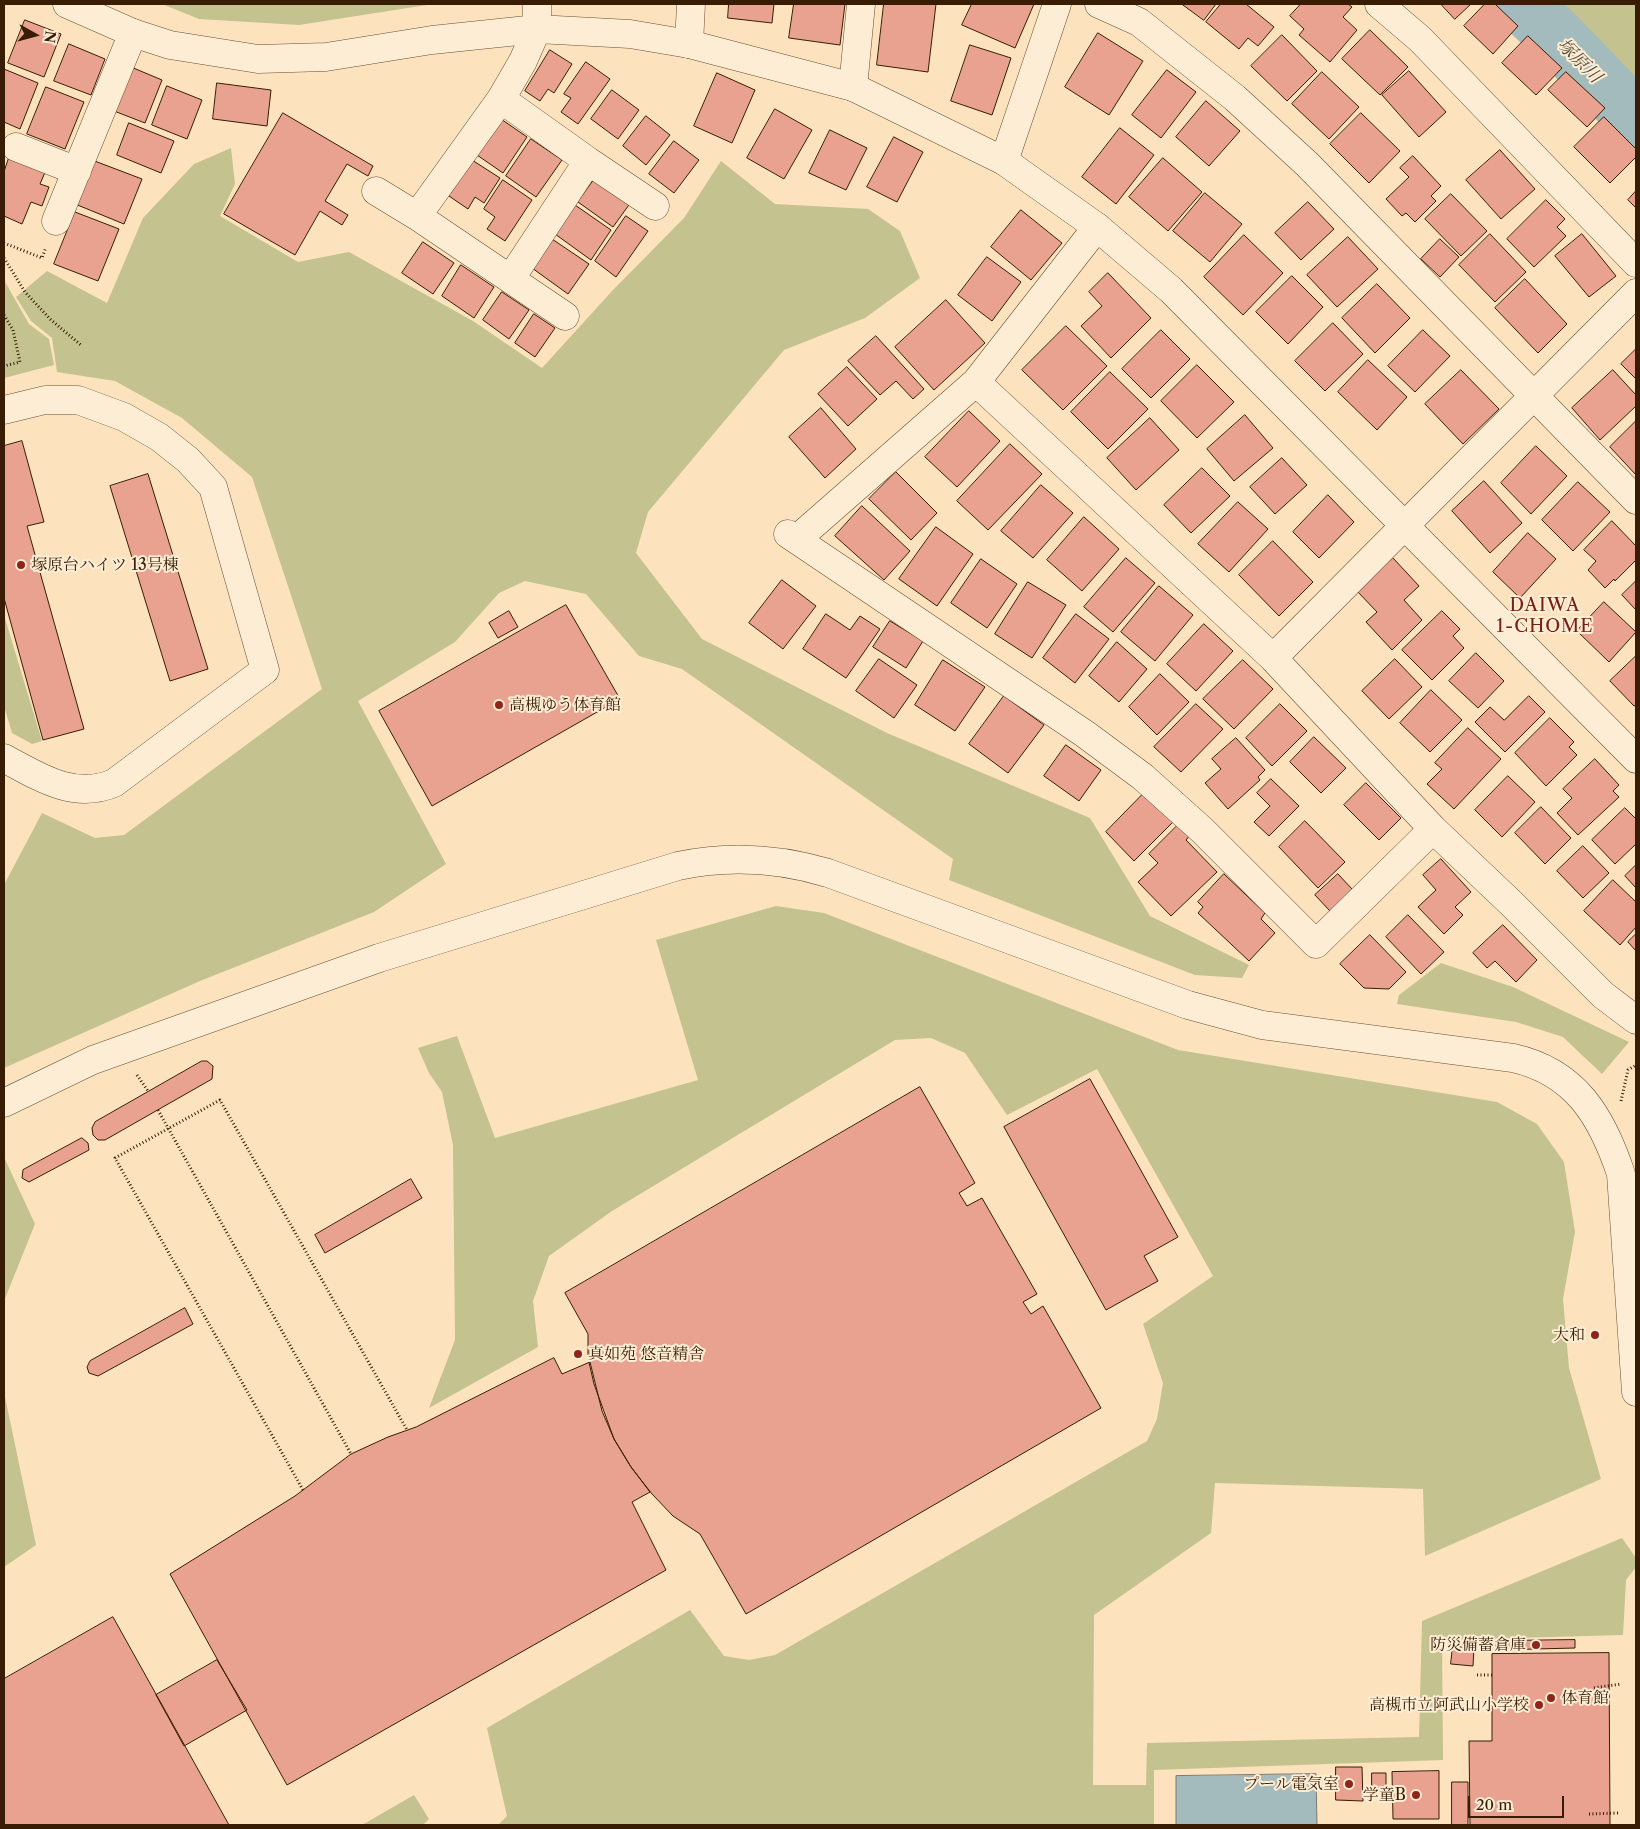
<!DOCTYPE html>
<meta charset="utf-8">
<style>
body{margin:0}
#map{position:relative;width:1640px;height:1829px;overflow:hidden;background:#fce3be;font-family:"Libre Caslon Text",serif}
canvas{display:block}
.frame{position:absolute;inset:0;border:5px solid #381c03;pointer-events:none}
.north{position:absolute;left:10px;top:10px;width:50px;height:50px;-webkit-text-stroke:4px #fdedd5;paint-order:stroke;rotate:97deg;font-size:14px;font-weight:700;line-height:20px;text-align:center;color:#381c03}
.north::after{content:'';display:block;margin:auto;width:18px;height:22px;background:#381c03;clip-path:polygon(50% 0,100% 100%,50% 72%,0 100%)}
.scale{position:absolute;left:1468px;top:1796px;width:96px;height:22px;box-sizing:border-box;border:2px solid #381c03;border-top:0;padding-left:6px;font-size:15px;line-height:18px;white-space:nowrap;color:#381c03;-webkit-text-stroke:4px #fdedd5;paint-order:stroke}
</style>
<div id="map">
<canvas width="1640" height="1829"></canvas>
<div class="frame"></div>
<div class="north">N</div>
<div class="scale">20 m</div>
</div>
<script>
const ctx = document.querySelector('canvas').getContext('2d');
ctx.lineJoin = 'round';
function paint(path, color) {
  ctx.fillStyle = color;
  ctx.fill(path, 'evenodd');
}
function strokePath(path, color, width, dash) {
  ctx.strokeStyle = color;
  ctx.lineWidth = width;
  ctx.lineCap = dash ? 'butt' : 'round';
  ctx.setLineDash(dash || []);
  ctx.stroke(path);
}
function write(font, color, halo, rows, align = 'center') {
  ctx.font = font + ' "Libre Caslon Text","Noto Serif JP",serif';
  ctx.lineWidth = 4;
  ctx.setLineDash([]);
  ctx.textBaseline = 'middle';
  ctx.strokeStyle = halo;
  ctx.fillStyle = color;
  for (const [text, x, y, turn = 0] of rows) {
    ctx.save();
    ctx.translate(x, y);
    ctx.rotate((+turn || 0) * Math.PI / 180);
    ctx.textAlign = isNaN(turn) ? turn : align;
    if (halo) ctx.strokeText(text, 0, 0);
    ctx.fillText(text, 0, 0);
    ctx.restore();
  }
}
const green = new Path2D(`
 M162,4H433L299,25L199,19Z
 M1551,4H1636V98L1563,15Z
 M231,148L235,184L220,216L298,262L349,252L473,321L542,368L613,290L684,218L721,161L775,204L868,209L900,231L920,278L865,318L784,350L648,512L636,553L702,639L887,733L1090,818L1150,916L1249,965L1242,978L1195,975L949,880L953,859L682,669L639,656L586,594L525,581L499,593L455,642L358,701L446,864L374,912L200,981L4,1068V885L42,813L95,838L124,835L322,689L252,477L182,418L115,381L57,372L52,338L31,321L16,297L47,271L107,303L143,218L194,164Z
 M4,280L29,324L49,339L54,365L4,378Z
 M4,615L42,741L32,744L12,733L4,706Z
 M776,906L824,913L1178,1050L1497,1102L1537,1124L1564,1162L1575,1232L1563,1299L1569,1368L1601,1479L1425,1556L1423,1489L1215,1483L1211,1533L1094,1615L1093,1785H1146L1147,1743L1419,1737L1422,1621L1622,1538L1636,1558V1567L1626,1580L1623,1635L1442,1640L1443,1760L1154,1770V1825H498L507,1816L487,1728L690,1610L724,1656L749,1660L775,1655L1147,1441L1157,1419L1163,1383L1143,1324L1213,1276L1097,1069L1007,1115L965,1053L931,1038L895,1040L612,1211L549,1256L533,1301L538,1347L429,1408L455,1340L453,1145L442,1092L429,1073L418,1048L457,1036L495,1138L698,1080L656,940Z
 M1441,963L1513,987L1629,1042L1602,1074L1563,1037L1516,1022L1397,1004L1399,995Z
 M4,1157L35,1224L4,1301Z
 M4,1392L36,1545L4,1567Z
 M414,1795L429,1819L423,1825H362Z`);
const water = new Path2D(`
 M1316,1774L1317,1825H1176V1776Z`);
const river = new Path2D(`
 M1522,4L1555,35L1636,119`);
const building = new Path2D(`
 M729,4H774L772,23L728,18Z
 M794,4H845L840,45L789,38Z
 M884,4H936L928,72L877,65Z
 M972,4H1034L1015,48L962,25Z
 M1182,4H1216L1204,20Z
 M1221,4H1246L1274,27L1258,46L1248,38L1239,49L1206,22Z
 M1301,4H1348L1352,7L1343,17L1357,30L1330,62L1299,35L1304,29L1290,16Z
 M1441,4H1471L1455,19Z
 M1485,4H1495L1518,26L1493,54L1464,26Z
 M25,20L61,34L44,77L8,63Z
 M1370,30L1408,67L1380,95L1342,59Z
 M1098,33L1143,61L1109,115L1065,87Z
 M1282,35L1317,71L1287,101L1251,66Z
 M1528,36L1562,68L1536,95L1502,63Z
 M69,44L105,59L91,95L54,81Z
 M970,45L1011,58L992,115L951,101Z
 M550,50L572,64L554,93L548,89L540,101L525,91Z
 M586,62L610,79L578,124L561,112L571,98L564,94Z
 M131,67L162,80L145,123L114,111Z
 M4,69L38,83L20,129L4,122Z
 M1167,70L1196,92L1161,138L1132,115Z
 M1409,71L1446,112L1419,137L1382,95Z
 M1322,72L1359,107L1329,139L1292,104Z
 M1566,72L1605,108L1587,127L1548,90Z
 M717,73L755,90L732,143L694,126Z
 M217,83L271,90L267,126L213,119Z
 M167,86L202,100L187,139L152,125Z
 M46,87L84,102L65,149L27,134Z
 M612,90L639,110L618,139L591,119Z
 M1206,101L1240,131L1209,166L1176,137Z
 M775,109L812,130L784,179L747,158Z
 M283,113L373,166L368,176L347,164L325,201L348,215L342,225L320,211L295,255L224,214Z
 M1361,113L1400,151L1369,183L1330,144Z
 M646,116L670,135L646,165L623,146Z
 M1604,117L1636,149V157L1610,183L1574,147Z
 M501,119L527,137L503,173L477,155Z
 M129,123L174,141L161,173L117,155Z
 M1120,128L1154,155L1116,204L1082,177Z
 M830,130L867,148L846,190L809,173Z
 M894,137L923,152L897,202L867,187Z
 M531,139L562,160L536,197L506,176Z
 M674,141L699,160L674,193L649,174Z
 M1500,150L1535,189L1501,219L1466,180Z
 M10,155L46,170L40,184L49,187L42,206L31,202L22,224L4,216V172Z
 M1413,156L1441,186L1431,196L1436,201L1415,222L1406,213L1402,216L1386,199L1409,177L1400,168Z
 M1163,158L1202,192L1168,231L1129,197Z
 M92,160L142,179L124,224L75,204Z
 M472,160L500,178L484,203L475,197L468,209L449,196Z
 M596,177L631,202L613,227L578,202Z
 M503,180L532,200L505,241L487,229L495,217L484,209Z
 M1636,191V208L1628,200Z
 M1205,193L1242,224L1210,262L1173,231Z
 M1451,194L1487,231L1461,256L1425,219Z
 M1546,200L1565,219L1557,227L1566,236L1534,267L1507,239Z
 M1308,202L1334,229L1301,260L1275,233Z
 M575,205L611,230L591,260L555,234Z
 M1021,210L1062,243L1031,280L991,247Z
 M75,212L119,229L98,281L54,264Z
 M626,216L648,231L616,277L595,261Z
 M1490,234L1526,272L1495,302L1459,265Z
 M1582,234L1616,276L1589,297L1555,256Z
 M1244,235L1283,273L1243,315L1204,277Z
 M1348,237L1378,269L1337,307L1307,275Z
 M552,239L589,264L568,294L532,268Z
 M1440,239L1459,257L1440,277L1421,259Z
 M423,242L454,263L433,294L402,273Z
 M987,257L1021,282L992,321L958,295Z
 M461,265L494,287L474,318L442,296Z
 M1108,273L1151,318L1111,358L1081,326L1102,306L1089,292Z
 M1292,276L1323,307L1288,344L1256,312Z
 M1525,279L1567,324L1538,353L1495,308Z
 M1377,284L1410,318L1375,353L1342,318Z
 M502,292L529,310L509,339L483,320Z
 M946,300L985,343L934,390L895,347Z
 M534,314L555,328L535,357L515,343Z
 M1333,323L1363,354L1325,391L1295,361Z
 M1066,326L1107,366L1063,410L1022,370Z
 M1161,330L1190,359L1151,398L1122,369Z
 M1423,330L1450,356L1415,392L1388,366Z
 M876,336L924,389L913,399L896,381L880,395L848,361Z
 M1636,349V379L1621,364Z
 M1368,360L1407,397L1377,430L1338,392Z
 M1197,365L1234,402L1197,438L1161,401Z
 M847,367L877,399L848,426L818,394Z
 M1461,370L1499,409L1463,444L1425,404Z
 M1613,370L1636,395V406L1600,440L1572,408Z
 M1110,372L1148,409L1108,449L1071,412Z
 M821,408L856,449L825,478L789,437Z
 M969,411L1000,441L957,487L925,457Z
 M1245,415L1273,448L1234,481L1207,449Z
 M1150,418L1179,450L1136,490L1107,458Z
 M1636,421V475L1610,447Z
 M22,441L44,522L27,526L84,729L43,740L4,598V446Z
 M1010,444L1042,474L988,530L957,501Z
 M1536,446L1567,476L1531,514L1501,483Z
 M1282,458L1307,485L1275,514L1250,487Z
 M1202,468L1230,496L1191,533L1164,505Z
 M896,472L937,513L911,540L869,499Z
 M148,474L208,669L170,681L110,486Z
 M1484,481L1522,523L1490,553L1452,511Z
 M1578,482L1610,512L1573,551L1542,520Z
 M1041,485L1073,513L1033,558L1001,531Z
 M1328,495L1354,522L1319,558L1293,532Z
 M1238,502L1268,529L1229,572L1198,544Z
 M862,506L910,551L884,580L835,536Z
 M1084,517L1119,549L1082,591L1047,560Z
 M1612,521L1636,546V560L1615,581L1614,579L1605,588L1588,570L1596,561L1584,550Z
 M936,527L973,554L937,606L899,579Z
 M1528,533L1556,559L1520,598L1493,572Z
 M1273,541L1313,582L1279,616L1239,575Z
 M1126,558L1155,583L1113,632L1084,607Z
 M1393,558L1419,586L1404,600L1422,620L1392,650L1366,622L1377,612L1357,591Z
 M981,559L1017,584L987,628L951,603Z
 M782,580L816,606L783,649L749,623Z
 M1636,581V610L1622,595Z
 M1028,582L1066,605L1032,658L995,634Z
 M1159,586L1193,615L1155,661L1121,632Z
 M1604,602L1636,632L1609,662L1577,631Z
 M566,605L620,699L432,806L379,711Z
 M509,611L518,627L498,638L489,623Z
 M1442,611L1460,629L1453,636L1464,648L1432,680L1402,650Z
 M826,614L850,630L860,616L880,629L846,678L803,649Z
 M1076,614L1109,639L1075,683L1043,658Z
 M890,621L923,641L906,668L873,647Z
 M1204,624L1233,651L1196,691L1167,664Z
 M1117,642L1147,669L1119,702L1089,676Z
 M1476,653L1504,681L1478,708L1449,681Z
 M1636,656V705L1634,706L1610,681Z
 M879,659L917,685L894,718L856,691Z
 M1395,659L1422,687L1389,719L1362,691Z
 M943,660L985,687L955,731L915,705Z
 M1243,660L1273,689L1234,729L1203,699Z
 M1160,674L1189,702L1157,735L1129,707Z
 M1431,690L1462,720L1430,752L1400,723Z
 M1004,696L1044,725L1008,773L969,744Z
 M1529,696L1545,712L1505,752L1475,722L1490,707L1504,720Z
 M1196,704L1223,729L1181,772L1154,747Z
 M1280,704L1307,731L1272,766L1246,738Z
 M1550,718L1574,742L1569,747L1577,755L1546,786L1515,753Z
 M1468,728L1501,759L1454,809L1427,784L1442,769L1435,763Z
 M1314,737L1346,768L1321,793L1290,762Z
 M1236,738L1265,770L1258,777L1260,780L1228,809L1205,783L1221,769L1212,759Z
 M1066,745L1101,770L1079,801L1044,776Z
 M1595,759L1619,785L1613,791L1619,797L1578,835L1557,813L1572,798L1563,789Z
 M1508,776L1535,802L1502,837L1475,810Z
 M1271,779L1299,806L1269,836L1254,822L1270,806L1257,793Z
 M1366,783L1401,818L1379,840L1344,805Z
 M1145,792L1174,821L1134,861L1106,832Z
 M1541,807L1571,838L1545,864L1515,833Z
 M1625,808L1636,819V844L1615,864L1592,840Z
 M1305,821L1345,862L1318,888L1279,847Z
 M1180,823L1191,834L1186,840L1217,872L1171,916L1138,882L1158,863L1149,854Z
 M1583,846L1609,873L1583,898L1557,871Z
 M1441,859L1471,892L1455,907L1463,915L1444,934L1418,907L1436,890L1423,875Z
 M1636,865V888L1625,876Z
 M1224,874L1265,913L1261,919L1275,933L1249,961L1198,913L1203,907L1198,902Z
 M1338,874L1352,889L1330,911L1315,895Z
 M1613,880L1636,902V927L1620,945L1584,911Z
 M1408,915L1444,952L1421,974L1386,937Z
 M1503,925L1537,960L1516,982L1495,961L1487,968L1473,953Z
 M1636,934V951L1628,942Z
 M1370,935L1406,972L1389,989L1364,988L1340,964Z
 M202,1061H207L213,1066L212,1079L105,1140H98L93,1135L92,1128L95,1122Z
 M1090,1079L1178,1237L1144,1256L1158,1281L1106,1310L1004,1127Z
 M920,1087L975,1183L959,1193L967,1206L982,1198L1037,1294L1023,1302L1031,1314L1043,1306L1101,1408L746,1614L700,1534L673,1516L652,1494L631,1467L614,1439L594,1384L588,1358V1334L565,1293Z
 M82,1138L88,1143L89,1150L29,1182L22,1178L23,1170Z
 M411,1179L422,1198L325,1253L315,1235Z
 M185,1308L193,1324L98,1376L89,1373L87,1367L90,1361Z
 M554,1358L562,1374L590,1362L602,1411L614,1439L631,1467L650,1492L632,1502L666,1570L287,1785L170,1574L295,1496L351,1454L388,1437L416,1427Z
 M113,1617L229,1825H4V1679Z
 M1575,1640V1648L1496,1650V1641Z
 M1453,1646L1474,1648L1473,1666L1451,1664Z
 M1609,1653L1610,1825H1470L1469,1741H1492V1654Z
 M217,1660L247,1710L184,1746L156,1695Z
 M1336,1767H1362L1363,1801L1336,1800Z
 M1439,1771V1819H1393L1392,1772Z
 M1372,1773H1386V1790H1372Z
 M1452,1782H1468V1825H1452Z`);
const path = new Path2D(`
 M4,243L42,258L46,247
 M4,258L25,292L51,320L82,346
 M4,315L13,330L20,362L4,366
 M137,1075L148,1091
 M1621,1101L1628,1070L1636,1065
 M158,1110L351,1454
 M303,1490L115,1158L220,1100L407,1430
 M1477,1675H1494
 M1594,1688L1621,1684
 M1589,1814L1618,1813`);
const minor = new Path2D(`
 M1099,4L1139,22L1235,98L1307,164L1636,500
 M1379,4L1420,39L1636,263
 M689,44L691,4
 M853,87L861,4
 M501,99L588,161L655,206
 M16,147L77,171
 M1004,161L1057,4
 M376,191L417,216L565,316
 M417,216L501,99L523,61L537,29V4
 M56,221L133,33
 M511,278L588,161
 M976,382L1273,658L1433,829L1512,904L1603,995L1636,1020
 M4,410L45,400H78L124,417L159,437L188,460L213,487L265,670L114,783C74,800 39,777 4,758
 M788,534L1085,734L1143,777L1202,830L1316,944L1433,829
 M797,539L976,382L1097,227
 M1273,658L1636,293`);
const tertiary = new Path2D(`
 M67,4L133,33L170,45L258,59L326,57L432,40L537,29L630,34L689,44L853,87L1004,161L1097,227L1171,290L1636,759
 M4,1103L93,1060L379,958L678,866C729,855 778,858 828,873L1188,1005L1262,1025L1513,1058C1576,1072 1602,1117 1621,1174L1636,1392`);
const markers = [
 [21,565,5,"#8f2418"],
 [499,705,5,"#8f2418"],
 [1595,1335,5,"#8f2418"],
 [578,1354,5,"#8f2418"],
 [1536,1645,5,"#8f2418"],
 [1551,1698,5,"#8f2418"],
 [1539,1705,5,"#8f2418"],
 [1349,1784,5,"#8f2418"],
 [1416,1795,5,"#8f2418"]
];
const poiNames = [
 ["塚原台ハイツ 13号棟",31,565,"left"],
 ["高槻ゆう体育館",509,705,"left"],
 ["大和",1585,1335],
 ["真如苑 悠音精舎",588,1354,"left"],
 ["防災備蓄倉庫",1526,1645],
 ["体育館",1561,1698,"left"],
 ["高槻市立阿武山小学校",1529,1705],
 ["プール電気室",1339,1784],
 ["学童B",1406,1795]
];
const waterNames = [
 ["塚原川",1579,61,45]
];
const neighbourhoodNames = [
 ["DAIWA",1545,606],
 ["1-CHOME",1545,627]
];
paint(green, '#c4c28e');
paint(water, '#a4bbbd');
strokePath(water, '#797b73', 1);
strokePath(river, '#a4bbbd', 58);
paint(building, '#e9a190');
strokePath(building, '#381c03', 1);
strokePath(minor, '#694e32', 29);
strokePath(tertiary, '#694e32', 29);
strokePath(path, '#381c03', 3, [1, 2.5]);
strokePath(minor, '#fdedd5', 28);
strokePath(tertiary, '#fdedd5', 28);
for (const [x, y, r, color] of markers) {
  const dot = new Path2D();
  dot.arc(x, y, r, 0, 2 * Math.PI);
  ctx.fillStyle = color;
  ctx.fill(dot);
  strokePath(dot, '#fdedd5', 2);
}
write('16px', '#381c03', '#fdedd5', poiNames, 'right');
write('italic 18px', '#584c3b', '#fdedd5', waterNames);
ctx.letterSpacing = '1px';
write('18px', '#7a1f14', '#fdedd5', neighbourhoodNames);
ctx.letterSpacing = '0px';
</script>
